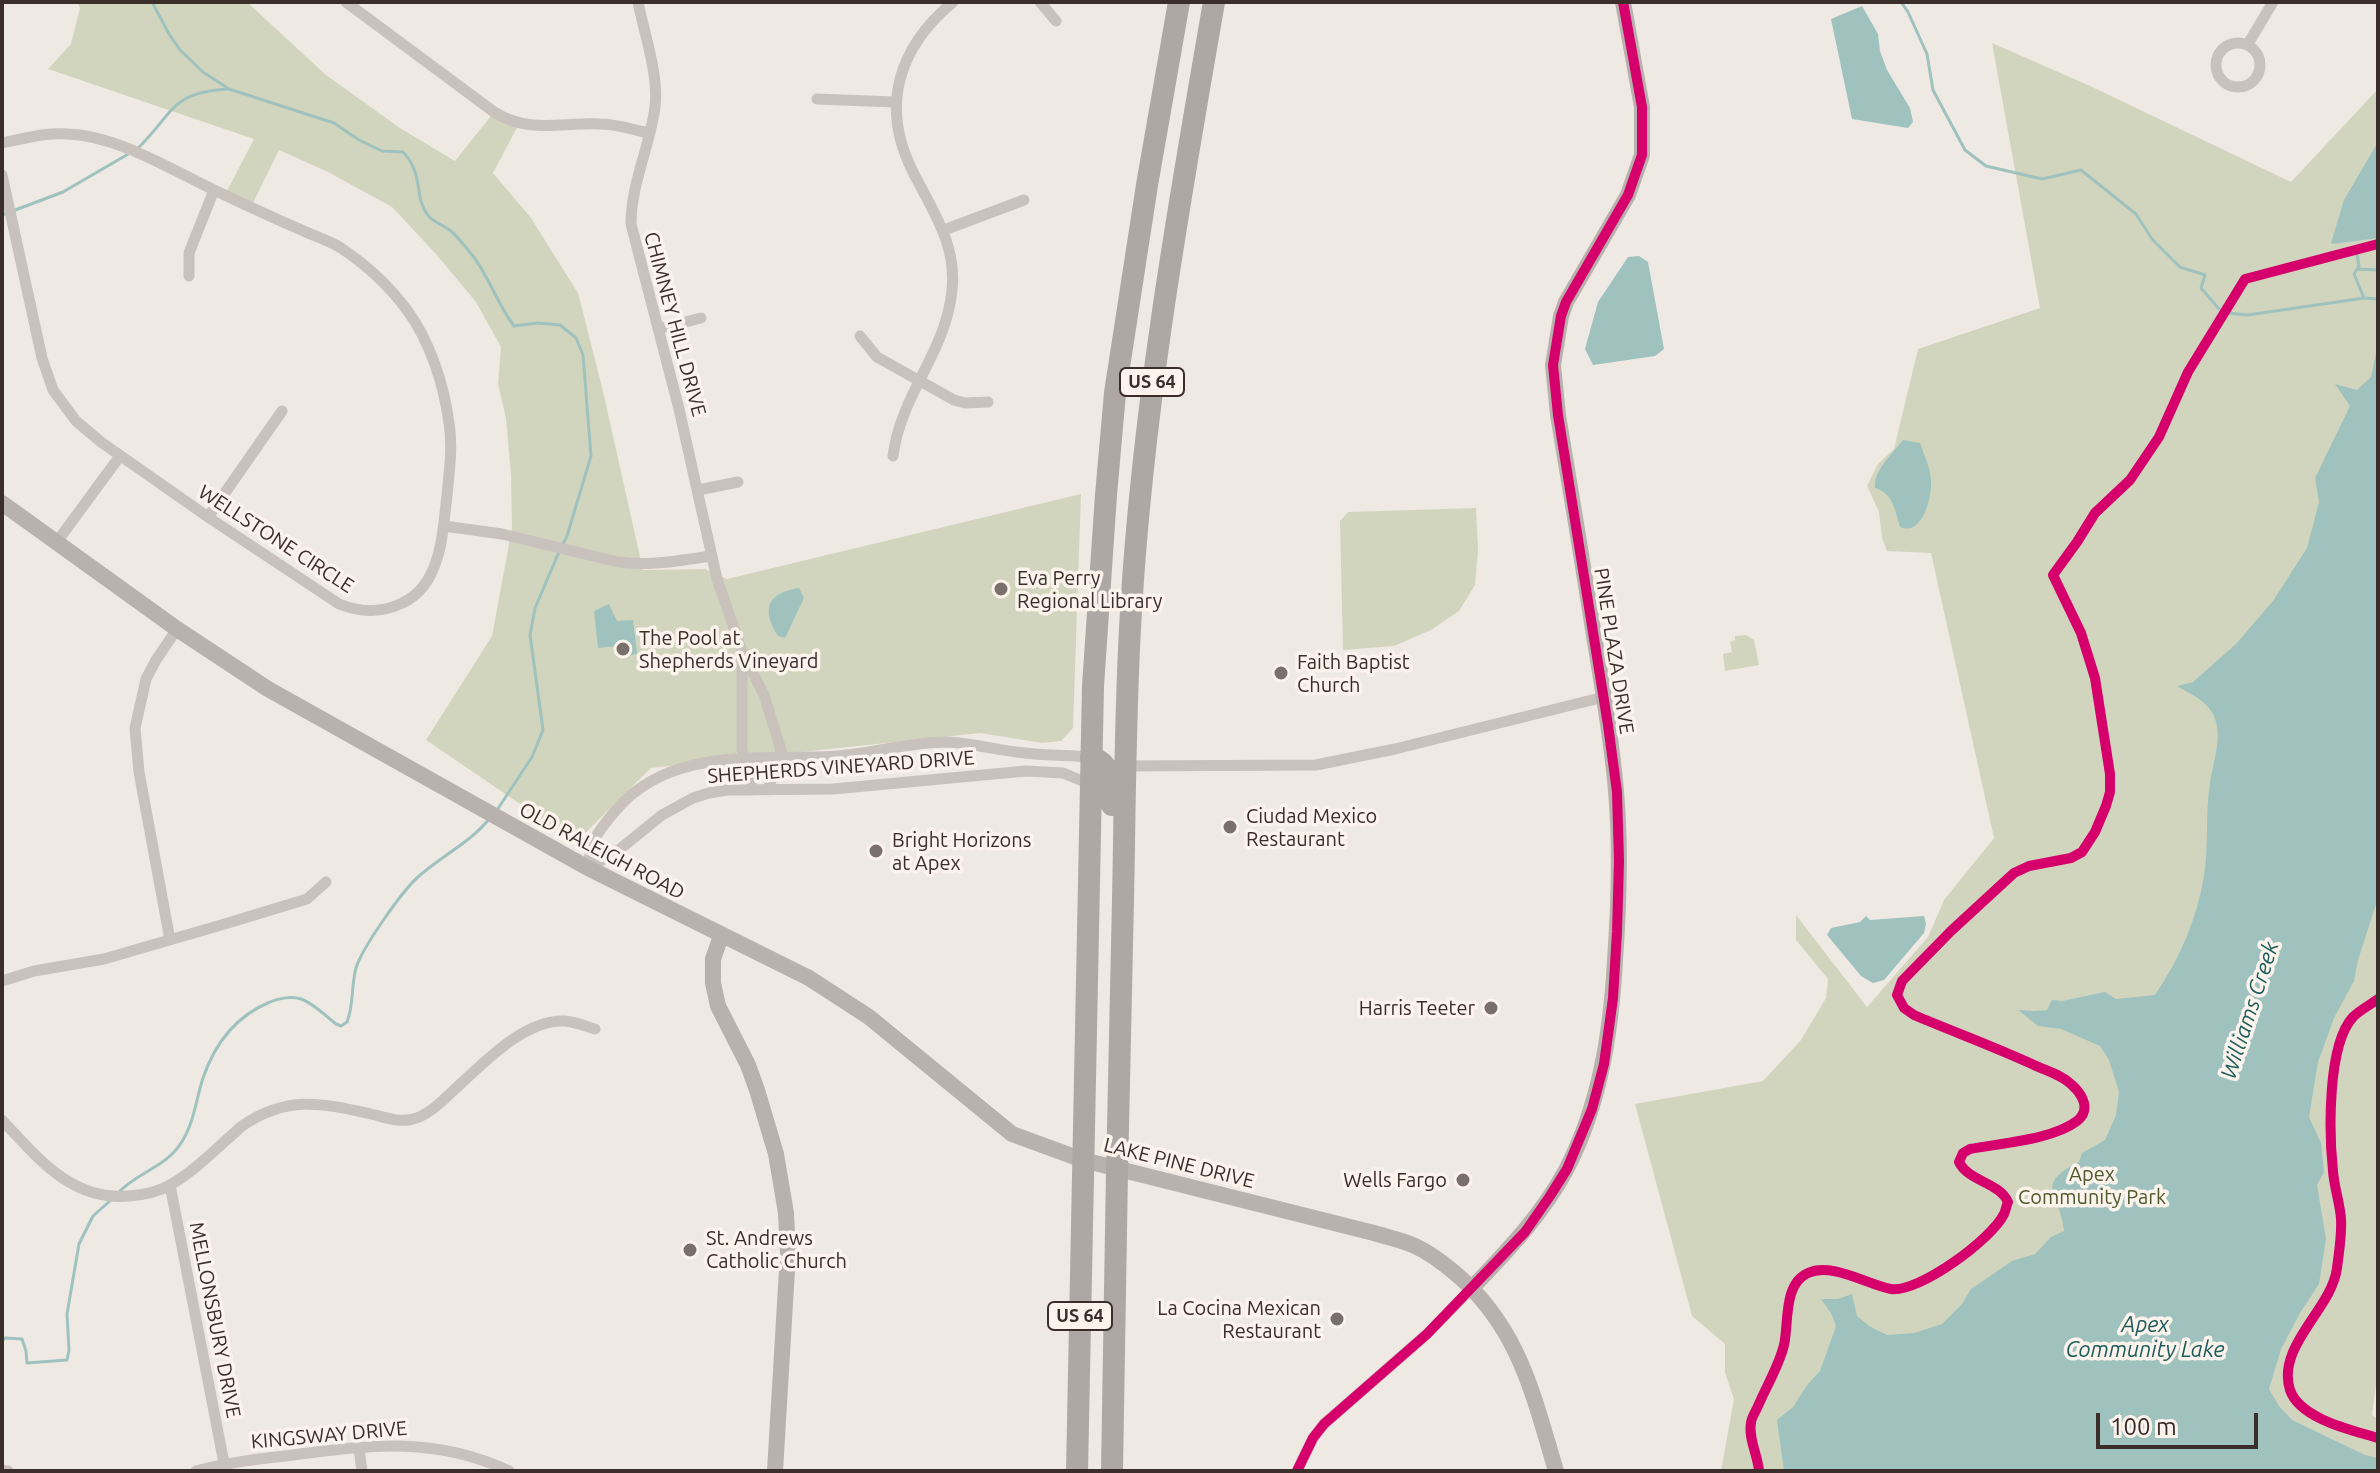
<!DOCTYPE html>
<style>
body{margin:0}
#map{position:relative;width:2380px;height:1473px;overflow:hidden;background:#efe9e4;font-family:Ubuntu,sans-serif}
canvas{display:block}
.frame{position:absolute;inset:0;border:4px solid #3a2d2a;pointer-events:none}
.scale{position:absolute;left:2096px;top:1413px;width:162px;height:36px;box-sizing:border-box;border:4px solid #3a2d2a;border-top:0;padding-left:10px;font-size:24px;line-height:28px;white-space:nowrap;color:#3a2d2a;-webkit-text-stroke:6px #fbf3ec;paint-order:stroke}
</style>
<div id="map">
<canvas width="2380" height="1473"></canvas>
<div class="frame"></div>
<div class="scale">100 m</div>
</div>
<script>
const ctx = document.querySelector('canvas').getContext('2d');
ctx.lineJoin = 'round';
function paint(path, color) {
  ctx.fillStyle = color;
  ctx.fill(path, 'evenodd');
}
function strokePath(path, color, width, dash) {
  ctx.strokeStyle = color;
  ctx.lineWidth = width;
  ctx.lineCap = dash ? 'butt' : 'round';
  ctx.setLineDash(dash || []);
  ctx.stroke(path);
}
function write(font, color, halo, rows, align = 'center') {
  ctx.font = font + ' Ubuntu,sans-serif';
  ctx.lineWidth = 7;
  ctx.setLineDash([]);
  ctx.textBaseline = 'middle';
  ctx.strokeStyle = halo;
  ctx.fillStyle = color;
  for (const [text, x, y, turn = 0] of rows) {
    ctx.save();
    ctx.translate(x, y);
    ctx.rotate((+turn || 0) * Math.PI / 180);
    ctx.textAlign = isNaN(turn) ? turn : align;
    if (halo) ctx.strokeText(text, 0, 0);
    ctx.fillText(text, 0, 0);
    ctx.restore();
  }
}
const green = new Path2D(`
 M77,2H247L326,75L400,128L455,161L494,112L519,124L493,173L531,218L578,293L602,387L643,570L705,569L727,579L1081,494L1073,728L1061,741L1042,743L980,733L651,768L576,842L426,740L492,636L512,528L511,475L506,418L498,384L501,347L476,302L436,254L392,207L328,172L279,150L251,207L225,195L254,139L48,69L71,44L80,8Z
 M1992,43L2088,85L2291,182L2378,89V1370L2372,1415L2378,1419V1471H1721L1734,1399L1725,1373V1344L1692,1316L1635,1104L1763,1081L1801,1040L1826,998L1828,979L1796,940V915L1867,1007L1928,937L1944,900L1994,838L1931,553L1887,551L1882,538L1879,512L1867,486L1878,464L1894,449L1918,349L2040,308Z
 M1476,508L1478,550L1475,585L1459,611L1431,630L1394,646L1343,650L1340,521L1348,512Z
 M1746,635L1754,640L1759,665L1725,671L1723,654L1732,652L1730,642L1735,640V636Z`);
const water = new Path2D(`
 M1862,6L1878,34L1880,51L1887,70L1910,108L1913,122L1908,128L1852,119L1831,19Z
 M2378,142V238L2333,244L2331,243L2344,200Z
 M1639,256L1648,262L1664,349L1655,356L1593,365L1585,349L1598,302L1628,257Z
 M2378,344V898L2358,960L2354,981L2334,1018L2318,1062L2309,1117L2321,1143L2324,1172L2317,1185L2326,1239L2319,1284L2300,1313L2281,1349L2269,1389L2279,1406L2292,1420L2365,1455L2378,1458V1471H1784L1777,1420L1793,1407L1808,1384L1820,1371L1836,1326L1831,1313L1821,1299H1838L1852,1294L1857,1316L1869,1326L1887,1335L1914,1333L1942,1324L1962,1304L1971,1289L2012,1261L2035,1254L2051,1237L2064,1231C2062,1196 2031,1185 2079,1162L2082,1153L2105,1140L2116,1115L2119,1092L2109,1060L2100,1046L2061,1029L2038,1026L2018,1010L2034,1011L2047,1010L2052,1000L2062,1001L2105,992L2116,999L2155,995C2180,958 2197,919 2204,876C2209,845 2205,814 2210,783C2213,764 2221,741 2216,722C2212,703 2192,695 2177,686L2193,682L2236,644L2273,601L2307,548L2319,502L2315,478L2350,406L2335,384L2357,390L2371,377Z
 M1903,440L1920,443C1924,455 1931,469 1931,481C1932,498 1922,537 1900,527C1895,510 1893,493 1875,488C1873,471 1893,453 1903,440Z
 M799,588L804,598L785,638L778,636C761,609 767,593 799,588Z
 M609,604L617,621L633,620L637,653L624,658L617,646L598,648L594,611Z
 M1866,916L1870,920L1924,916L1926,924L1924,933L1884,980L1873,983L1861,976L1827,935L1831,928L1860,922Z`);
const stream = new Path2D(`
 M152,2L169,34L180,50L203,72L229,89L334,123L359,140L382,151L403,152C424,174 414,196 427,214C433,223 445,225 452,232C460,239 466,248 473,256C489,277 498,305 514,326L538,323L560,325L576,338L583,355L591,456L567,536L562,546
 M1901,2L1908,12L1927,54L1933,90L1965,150L1986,166L2042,179L2081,170L2136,214L2152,239L2180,267L2205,275L2201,288L2219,309
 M137,149C174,114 169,92 229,89
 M2,215L63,192L130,153
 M2357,255L2359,266L2354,274L2364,298
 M2358,269L2378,270
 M2227,313L2248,315L2364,298L2378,299
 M497,810L532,757L543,730L530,635L535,608L559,552
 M119,1192C138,1172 166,1167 181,1143C194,1124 196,1099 203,1078C215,1043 236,1016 270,1002C279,998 292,996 301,999C313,1003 326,1016 336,1024L341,1026L347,1022C354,1005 351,986 356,968C362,948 402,891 418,877C441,856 470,843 489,819
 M2,1341L5,1338L22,1339L26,1351L27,1363L67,1360L69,1350L67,1314L79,1244L93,1216L111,1200`);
const street = new Path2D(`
 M346,2L494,112C529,134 561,122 600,124C617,124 634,130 650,133
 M638,2C644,33 659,75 655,107C650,146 631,184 631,224L679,409L717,579L742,651L764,695L781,750L768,790
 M1040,2L1056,21
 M2216 65a22 22 0 1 1 44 0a22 22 0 1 1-44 0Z
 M2248,44L2273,2
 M817,99L895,102
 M2,143C23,139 46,132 68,134C118,136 170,169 214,190C242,203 269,216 297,228C311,235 328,240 341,248C365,264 390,287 407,310C430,341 444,385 449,423C453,447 449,472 447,496C444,519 443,545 434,567C419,607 377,619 339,604L208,517L101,442L76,421L53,390L42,358L2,175
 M944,230L1024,200
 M189,276V253L214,190
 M658,329L701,318
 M860,336L877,357L954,400L965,403L988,402
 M893,456C901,393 946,353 952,290C957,244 932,210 912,170C880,105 899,47 953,2
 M698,490L738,482
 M208,517L282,411
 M444,526L502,534L618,562C650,566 679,561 710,556
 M56,543L120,456
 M742,656V750L753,790
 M1125,766L1316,765L1395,749L1604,697
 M588,868C591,838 598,832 616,810C671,745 762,761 838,756C874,753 910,742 947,742C973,743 999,751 1025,753C1047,756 1069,755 1091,757
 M588,868L615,853L662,815L693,798L709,793L727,790L833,789L1026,771L1063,773L1085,782L1088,791
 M170,940L139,772L135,728L146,679L156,660L177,629
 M2,981L34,971L104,959L228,923L307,899L326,882
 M2,1120C38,1158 71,1201 129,1196C142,1195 158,1192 170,1185C196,1170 219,1146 242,1126C287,1095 321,1103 371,1114C384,1117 399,1123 413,1119C429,1115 441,1102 453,1091C482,1065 523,1019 565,1021C575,1022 585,1026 595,1029
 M170,1185L224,1463
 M359,1448L362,1471
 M2,1470L8,1471
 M196,1471C228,1462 260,1459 293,1455C371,1445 435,1436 509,1471
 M1297,1471L1313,1438L1324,1424L1427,1334L1472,1288`);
const secondary = new Path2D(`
 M2,503L177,629L268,689L588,868L809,978L869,1017L1012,1134L1083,1160L1374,1233C1387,1237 1402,1240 1415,1246C1430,1253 1442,1262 1455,1273C1519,1327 1533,1394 1556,1471
 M721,936L713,959V983L718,1006L748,1065L757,1090L776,1154L786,1213L788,1253L775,1471
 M1472,1288C1507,1251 1542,1215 1566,1170C1600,1105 1611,1033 1615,960C1619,904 1621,847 1616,791C1612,741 1603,691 1595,642C1583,566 1571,491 1558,415L1553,365L1561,316L1566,302L1628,195L1642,155V107L1623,2`);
const highway = new Path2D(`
 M1091,757C1113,764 1112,785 1112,805
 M1077,1471L1093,686L1106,495L1115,393L1147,185L1179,2
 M1112,1471C1115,1281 1118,1090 1123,900C1125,804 1125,707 1131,611C1143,406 1179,204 1214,2`);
const cycleway = new Path2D(`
 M2378,999C2370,1005 2360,1010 2353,1017C2327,1045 2329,1134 2333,1171C2334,1187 2340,1203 2341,1219C2342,1235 2339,1252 2337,1268C2332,1309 2276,1346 2290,1390C2300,1419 2352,1430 2378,1438
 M1297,1471L1313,1438L1324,1424L1427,1334L1525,1232L1550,1196L1567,1169L1592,1109L1604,1064L1613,998L1617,932L1619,861L1617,792L1608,725L1558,415L1553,365L1561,316L1566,302L1628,195L1642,155V107L1623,2
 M1759,1471C1758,1456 1748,1438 1751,1423C1751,1418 1756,1411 1758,1406C1766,1387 1779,1366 1784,1345C1789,1323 1783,1284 1808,1273C1832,1262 1868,1285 1891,1289C1919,1293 1992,1239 2004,1214C2005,1213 2007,1203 2008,1202C1999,1182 1969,1182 1959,1162L1963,1153L1970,1149C2001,1143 2052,1140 2077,1121C2091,1110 2083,1095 2072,1085C2062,1075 2047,1071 2034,1065C1995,1047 1954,1032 1914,1015L1904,1008L1897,995L1902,981L1951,931L2014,873L2029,866L2071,858L2082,852L2095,832L2106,806L2110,792V774L2095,678L2081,633L2053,575L2077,542L2095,513L2130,480L2159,437L2188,372L2245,279L2378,244`);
const markers = [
 [1001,589,8,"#796f6b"],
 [623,649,8,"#796f6b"],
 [1281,673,8,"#796f6b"],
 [1230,827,8,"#796f6b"],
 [876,851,8,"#796f6b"],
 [1491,1008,8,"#796f6b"],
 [1463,1180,8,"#796f6b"],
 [690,1250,8,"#796f6b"],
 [1337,1319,8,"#796f6b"]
];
const shields = [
 [1152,382,64],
 [1080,1316,64]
];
const shieldNames = [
 ["US 64",1152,382],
 ["US 64",1080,1316]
];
const streetNames = [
 ["CHIMNEY HILL DRIVE",675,324,75],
 ["WELLSTONE CIRCLE",276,539,33],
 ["PINE PLAZA DRIVE",1614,651,81],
 ["SHEPHERDS VINEYARD DRIVE",841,767,-4],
 ["OLD RALEIGH ROAD",602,851,28],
 ["LAKE PINE DRIVE",1179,1163,14],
 ["MELLONSBURY DRIVE",215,1320,79],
 ["KINGSWAY DRIVE",329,1435,-5]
];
const poiNames = [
 ["Eva Perry",1017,578],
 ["Regional Library",1017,601],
 ["The Pool at",639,638],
 ["Shepherds Vineyard",639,661],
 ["Faith Baptist",1297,662],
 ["Church",1297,685],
 ["Ciudad Mexico",1246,816],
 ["Restaurant",1246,839],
 ["Bright Horizons",892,840],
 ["at Apex",892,863],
 ["Harris Teeter",1475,1008,"right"],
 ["Wells Fargo",1447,1180,"right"],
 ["St. Andrews",706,1238],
 ["Catholic Church",706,1261],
 ["La Cocina Mexican",1321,1308,"right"],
 ["Restaurant",1321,1331,"right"]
];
const parkNames = [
 ["Apex",2092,1174],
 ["Community Park",2092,1197]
];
const waterNames = [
 ["Williams Creek",2250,1010,-72],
 ["Apex",2145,1325],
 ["Community Lake",2145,1350]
];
paint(green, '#d2d5be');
paint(water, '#9fc2bf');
strokePath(stream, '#9fc2bf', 3);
strokePath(street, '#c9c1bc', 11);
strokePath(secondary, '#b9b1ad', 16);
strokePath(highway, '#aea7a3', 22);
strokePath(cycleway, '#d6006c', 10);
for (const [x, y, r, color] of markers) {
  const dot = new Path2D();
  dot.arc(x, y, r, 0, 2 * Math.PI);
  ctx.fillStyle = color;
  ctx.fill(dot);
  strokePath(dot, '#fbf3ec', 3);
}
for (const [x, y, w] of shields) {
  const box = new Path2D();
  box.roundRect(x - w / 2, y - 14, w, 28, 6);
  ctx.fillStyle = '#fbf3ec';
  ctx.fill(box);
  strokePath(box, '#3a2d2a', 2);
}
write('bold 18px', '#3a2d2a', null, shieldNames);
write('20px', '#3a2d2a', '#fbf3ec', streetNames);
write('20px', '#3a2d2a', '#fbf3ec', poiNames, 'left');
write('20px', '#4e592d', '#fbf3ec', parkNames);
write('italic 22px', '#1e5d5b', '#fbf3ec', waterNames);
</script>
